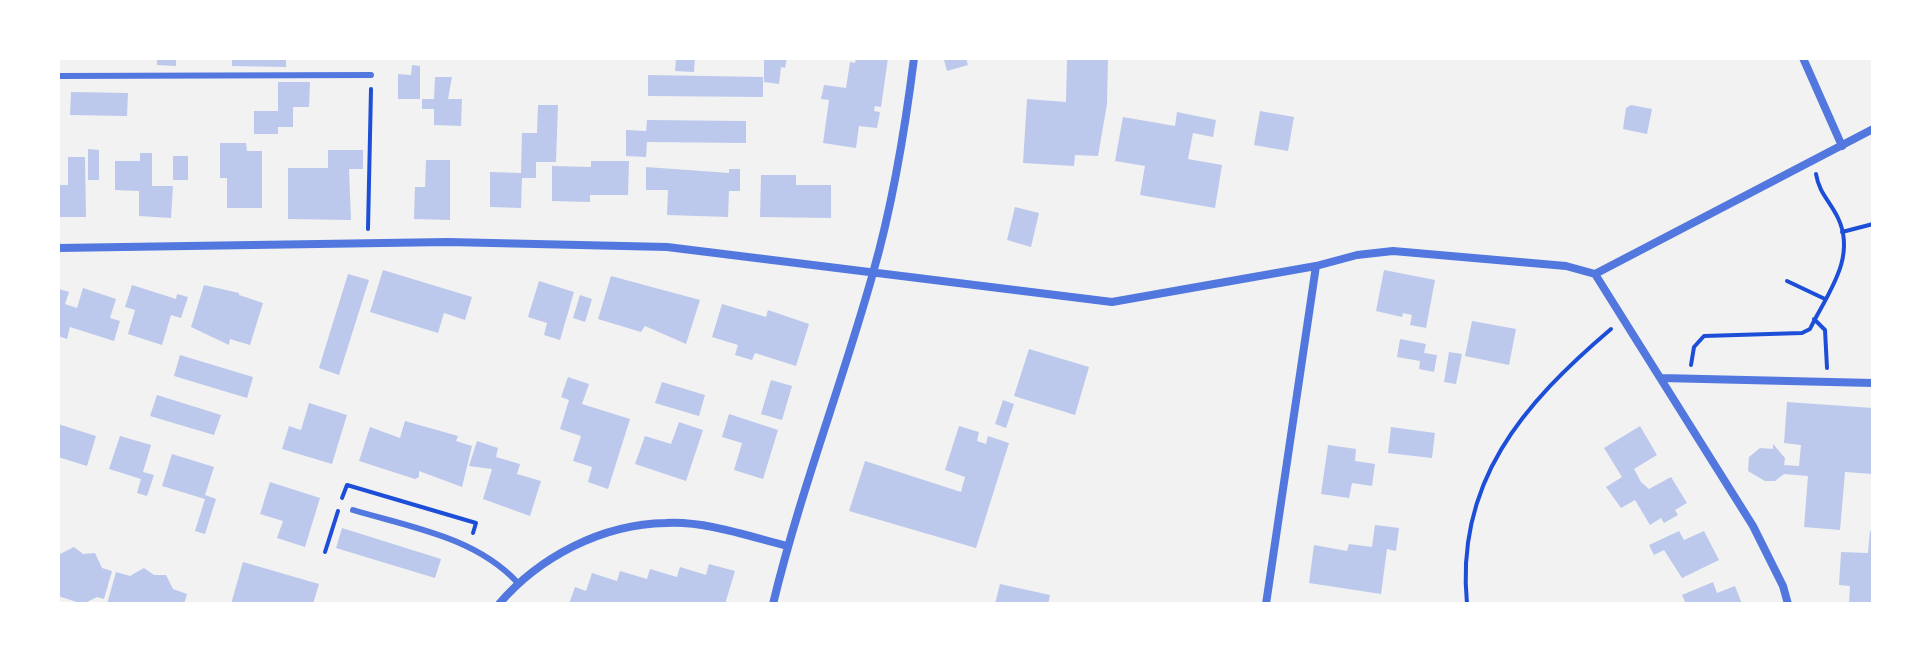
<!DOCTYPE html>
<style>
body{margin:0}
#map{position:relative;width:1931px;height:662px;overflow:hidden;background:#f2f2f2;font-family:"Roboto Condensed",sans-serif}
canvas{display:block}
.frame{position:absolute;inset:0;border:60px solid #fff;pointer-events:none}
</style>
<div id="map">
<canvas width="1931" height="662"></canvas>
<div class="frame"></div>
</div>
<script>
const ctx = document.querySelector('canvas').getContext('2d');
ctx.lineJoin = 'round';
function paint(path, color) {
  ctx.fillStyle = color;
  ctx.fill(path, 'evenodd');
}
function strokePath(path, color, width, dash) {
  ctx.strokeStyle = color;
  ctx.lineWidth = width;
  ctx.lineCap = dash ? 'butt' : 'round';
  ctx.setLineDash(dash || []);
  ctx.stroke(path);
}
const building = new Path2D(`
 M157,58H176V66L157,65Z
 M232,58H286V67L232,66Z
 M676,58H695L694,72L675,71Z
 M764,58H787L785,68L781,67L779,84L764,82Z
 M856,58H888L881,107L875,106L874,111L880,112L877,128L859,126L856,148L823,143L829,100L821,99L824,85L846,88L850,62L855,63Z
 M966,58L968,65L947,71L944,60Z
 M1067,58H1108L1107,104L1098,156L1075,155L1074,166L1023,163L1027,99L1066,102Z
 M412,65L420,66V99H398V74L411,75Z
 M648,75L763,77V97L648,96Z
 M435,77H452L448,99H462L461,126L434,125V109H422V99H434Z
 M278,82H310L309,107H293V127H278V134H254V111H278Z
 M71,92L128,93L127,116L70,115Z
 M538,105H558L556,162H536V178H522L521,208L490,207V172L521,173L522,133H537Z
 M1631,105L1652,109L1647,134L1623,129L1626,108Z
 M1260,111L1294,117L1288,151L1254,145Z
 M1177,112L1216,120L1213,137L1193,133L1188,159L1222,165L1215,208L1140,195L1145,166L1115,161L1123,117L1175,126Z
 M647,120L746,121V143L647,142L646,157L626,156V130L646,131Z
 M220,143H246L247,151H262V208H227V178H220Z
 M88,149L99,150V180H88Z
 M328,150H363V169H349L351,220L288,219V168H328Z
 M140,153H152V186H173L171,218L139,216V191L115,190V161H140Z
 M173,156H188V180H173Z
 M68,157H85L86,217H58V185H68Z
 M426,160H450V220L414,219L415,187H425Z
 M591,161H629L628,195H590V202L552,201V166L591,167Z
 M646,167L729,173V169H740V191H729L728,217L667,215L668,190H646Z
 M761,175H796V185H831V218L760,217Z
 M1015,207L1039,213L1031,247L1007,240Z
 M383,270L472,297L465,320L444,313L438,333L370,312Z
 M1384,270L1435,280L1426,328L1410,325L1412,315L1403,313L1402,317L1376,311Z
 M348,274L369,280L339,375L319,368Z
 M611,276L700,300L686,344L645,326L641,332L598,319Z
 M539,281L574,292L560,340L544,335L547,323L528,317Z
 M132,285L176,299L177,294L188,297L181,318L171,315L162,345L128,334L135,310L125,307Z
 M204,285L239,293V295L263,303L250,345L230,339L229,345L191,327Z
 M83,288L116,299L110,318L120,321L114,341L70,327L67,339L58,336L59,289L69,292L65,304L77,308Z
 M580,295L592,299L585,322L573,318Z
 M722,304L766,317L768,310L809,324L796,366L755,353L752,360L735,355L738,345L712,337Z
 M1472,321L1516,329L1509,365L1465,356Z
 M1400,339L1426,344L1424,353L1437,355L1434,372L1419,369L1420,361L1397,357Z
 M1029,349L1089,367L1075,415L1014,396Z
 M1449,352L1462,354L1456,384L1444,382Z
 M180,355L253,377L247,398L174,376Z
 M568,377L589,384L582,404L630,419L608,489L588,482L592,467L573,461L581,436L560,429L569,400L561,397Z
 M771,380L792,386L782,420L761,414Z
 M662,382L705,395L699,416L655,403Z
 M157,395L221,415L214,435L150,416Z
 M1003,400L1014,404L1006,428L995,424Z
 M1787,402L1873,408V474L1845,472L1840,530L1804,527L1808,476L1784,474L1775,481H1765L1748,471L1749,457L1760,448L1773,449V444L1785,458L1784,465L1799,466L1801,445L1784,443Z
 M309,403L347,415L332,464L282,449L289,426L301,430Z
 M729,414L778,430L763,479L734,470L742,443L722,437Z
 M405,421L458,436L456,441L472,446L462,487L419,471V477L415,479L359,461L370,427L400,438Z
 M679,422L703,430L686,481L635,464L645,436L671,444Z
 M58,424L96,436L87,466L58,457Z
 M959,426L979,432L977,441L986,444L988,436L1009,443L976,548L849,511L865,461L961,492L965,477L945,470Z
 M1640,426L1657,455L1634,469L1641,482L1649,489L1671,477L1687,503L1675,510L1678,515L1664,523L1661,518L1650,525L1635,500L1621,508L1606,487L1622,477L1604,448Z
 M1391,427L1435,433L1432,458L1388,453Z
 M120,436L151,445L143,472L154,475L147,496L137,493L141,479L109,469Z
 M477,441L498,448L496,457L520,464L517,474L541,481L530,516L483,499L492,469L469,466Z
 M1328,445L1356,449L1355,461L1375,464L1372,486L1352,483L1349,498L1321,494Z
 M172,454L214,467L205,495L216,499L205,534L195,531L205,499L162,486Z
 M270,482L320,498L305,547L277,538L283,521L260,514Z
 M1375,525L1399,528L1396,551L1387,549L1381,594L1309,583L1314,545L1347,551L1349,544L1372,547Z
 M342,528L441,559L435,578L336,548Z
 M1679,531L1684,540L1704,531L1719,560L1682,578L1664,550L1654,555L1649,545Z
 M1870,531L1873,532V604H1849L1850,586L1839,585L1841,552L1868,553Z
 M74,547L83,554L95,553L102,568L112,571L104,599L97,597L83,604L58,596V555Z
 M243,562L319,584L313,604H231Z
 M709,564L735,571L725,604H569L575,587L586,591L592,573L617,581L620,571L647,579L650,569L677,577L680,567L706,575Z
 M144,568L154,575H166L173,589L187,594L184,604H107L116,572L130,576Z
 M1713,582L1717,593L1735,586L1742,604H1686L1682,595Z
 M1000,584L1050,595L1048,604H995Z`);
const path = new Path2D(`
 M368,229L371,89
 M1842,232L1873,224
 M1787,281L1825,299
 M1814,319L1825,330L1827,368
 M1691,365L1694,347L1704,336L1802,333L1810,329C1827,294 1857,258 1838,218C1830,201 1819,193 1816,174
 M342,498L347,485L476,523L473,533
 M325,552L338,511
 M1467,604C1455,482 1523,404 1611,329`);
const service = new Path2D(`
 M58,76L371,75
 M353,510C410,527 475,537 517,582`);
const minor = new Path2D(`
 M1803,58L1842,146
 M58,248L448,242L667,247L1112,302L1316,266L1357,255L1393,251L1566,266L1595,274L1873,129
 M1595,274L1753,526L1783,586L1788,604
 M1661,378L1873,383
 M499,604C539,557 602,524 666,523C706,521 748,536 787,546
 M773,604C800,492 842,384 873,273C893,203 905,130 914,58
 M1266,604L1316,266`);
paint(building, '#bdc9ec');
strokePath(path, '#1d4ed8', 4);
strokePath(service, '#5277de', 6);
strokePath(minor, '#5277de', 8);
</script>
